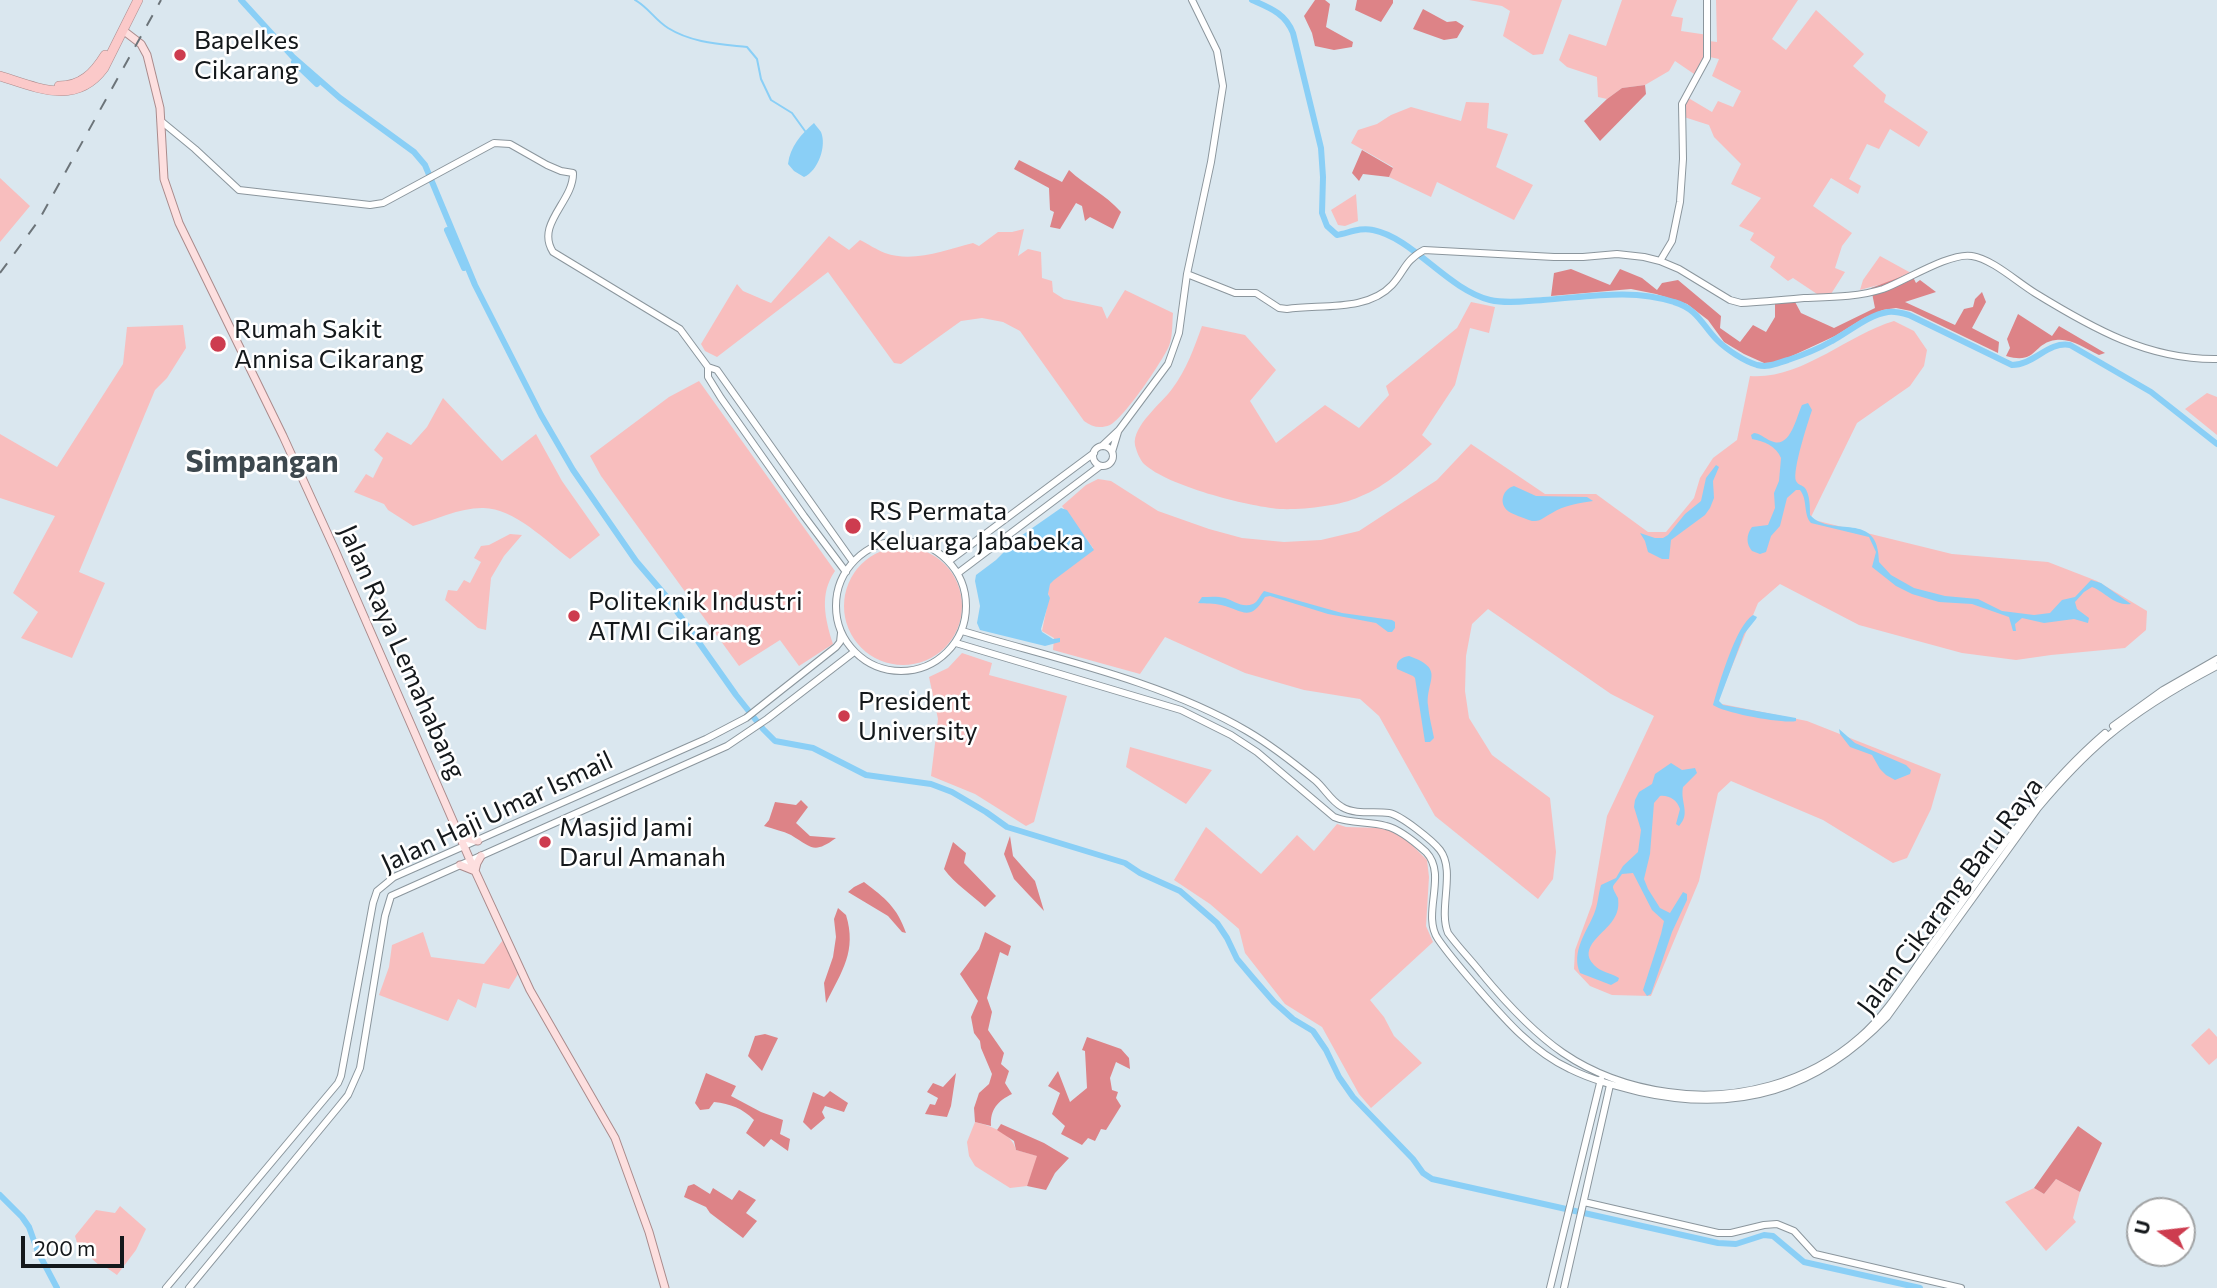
<!DOCTYPE html>
<style>
body{margin:0}
#map{position:relative;width:2217px;height:1288px;overflow:hidden;background:#dae7ef;font-family:Commissioner,sans-serif}
canvas{display:block}
.north{position:absolute;left:2126px;top:1197px;width:70px;height:70px;box-sizing:border-box;background:#fff;border:2px solid #a1a3a4;border-radius:50%;rotate:284deg;font-size:19px;font-weight:700;line-height:28px;text-align:center;color:#14181b}
.north::after{content:'';display:block;margin:auto;width:24px;height:32px;background:#cd3c4f;clip-path:polygon(50% 0,100% 100%,50% 72%,0 100%)}
.scale{position:absolute;left:21px;top:1236px;width:103px;height:32px;box-sizing:border-box;border:4px solid #14181b;border-top:0;padding-left:9px;font-size:21px;line-height:24px;white-space:nowrap;color:#14181b;-webkit-text-stroke:5px #fff;paint-order:stroke}
</style>
<div id="map">
<canvas width="2217" height="1288"></canvas>
<div class="north">U</div>
<div class="scale">200 m</div>
</div>
<script>
const ctx = document.querySelector('canvas').getContext('2d');
ctx.lineJoin = 'round';
function paint(path, color) {
  ctx.fillStyle = color;
  ctx.fill(path, 'evenodd');
}
function strokePath(path, color, width, dash) {
  ctx.strokeStyle = color;
  ctx.lineWidth = width;
  ctx.lineCap = dash ? 'butt' : 'round';
  ctx.setLineDash(dash || []);
  ctx.stroke(path);
}
function write(font, color, halo, rows, align = 'center') {
  ctx.font = font + ' Commissioner,sans-serif';
  ctx.lineWidth = 5;
  ctx.setLineDash([]);
  ctx.textBaseline = 'middle';
  ctx.strokeStyle = halo;
  ctx.fillStyle = color;
  for (const [text, x, y, turn = 0] of rows) {
    ctx.save();
    ctx.translate(x, y);
    ctx.rotate((+turn || 0) * Math.PI / 180);
    ctx.textAlign = isNaN(turn) ? turn : align;
    if (halo) ctx.strokeText(text, 0, 0);
    ctx.fillText(text, 0, 0);
    ctx.restore();
  }
}
const green = new Path2D(`
 M1469,0H1562L1543,54L1533,55L1503,36L1510,11L1502,6Z
 M1622,0H1677L1671,16L1683,18L1681,31L1708,35L1709,41L1717,42L1716,0H1798L1772,39L1786,50L1816,10L1864,54L1853,66L1886,95L1884,102L1928,132L1919,147L1890,129L1879,149L1867,144L1849,179L1861,186L1858,194L1831,178L1813,206L1852,233L1842,246L1835,268L1845,272L1831,294H1817L1793,278L1788,281L1770,267L1775,257L1750,240L1754,233L1739,226L1761,198L1731,184L1741,164L1714,137L1709,125L1684,117L1685,96L1712,112L1718,101L1733,107L1741,91L1712,76L1719,59L1705,56L1697,76L1675,61L1669,71L1645,85L1622,88L1607,99L1598,97L1597,77L1567,67L1559,60L1569,34L1606,46Z
 M1466,102L1489,103L1487,128L1508,134L1496,167L1533,185L1514,220L1437,182L1431,197L1389,177L1393,167L1351,143L1358,130L1377,124L1391,115L1411,107L1461,121Z
 M0,178L30,206L0,242Z
 M1356,194L1358,221L1345,226L1338,225L1331,210Z
 M1024,229L1018,256L1028,249L1041,252L1042,278L1052,281L1053,292L1064,299L1102,307L1107,319L1125,290L1173,313C1172,323 1173,336 1169,346C1162,362 1124,418 1110,425C1100,429 1092,427 1084,421L1020,331L1003,322L982,318L961,321L901,364L894,363L828,272L717,357L705,351L701,344L737,284L743,291L771,303L829,236L849,250L860,240C868,244 877,250 885,253C913,263 946,250 973,243L979,246L998,232H1012Z
 M1880,256L1911,273L1889,282L1860,290L1863,280Z
 M1471,302L1495,307L1489,333L1470,328L1455,385L1422,435L1432,444C1410,464 1387,486 1359,497C1340,506 1301,510 1280,509C1246,506 1168,486 1144,464C1140,460 1136,450 1135,445C1132,426 1162,403 1172,389C1187,369 1194,348 1202,326L1245,335L1276,370L1250,401L1276,443L1325,405L1359,428L1389,395L1386,386L1457,328Z
 M1894,321L1914,331L1927,350L1924,366L1910,386L1857,423L1810,519L1952,554L2048,562L2097,581L2147,611L2146,630L2125,648L2051,655L2016,660L1962,653L1859,625L1780,584L1758,603L1717,703L1807,721L1941,774L1931,809L1907,858L1893,863L1823,820L1731,781L1718,793L1699,881L1651,996L1612,995L1590,986L1574,969L1575,950L1592,904L1607,816L1654,716L1611,694L1488,609L1472,624L1466,656L1465,691L1469,718L1492,755L1550,798L1556,852L1553,879L1538,899L1435,816L1379,716L1360,699L1304,690L1245,673L1165,637L1140,674L1053,650L1054,638L1042,631L1049,597L1047,589L1051,580L1093,548L1062,506L1086,485L1098,479L1111,481L1158,511L1209,529L1242,538L1284,542L1321,540L1359,531L1437,480L1471,444L1545,494H1596L1648,532H1666L1694,498L1700,478L1713,458L1737,440L1750,376C1801,380 1847,335 1894,321Z
 M183,325L186,348L167,378L155,390L79,572L105,583L72,658L21,638L38,612L13,593L55,516L0,498V434L57,467L123,364L127,327Z
 M699,381L835,571C819,594 825,619 833,644L799,666L780,640L739,666L601,476L590,456L669,397Z
 M2207,393L2217,397V435L2185,409Z
 M443,398L502,461L536,434L562,481L600,535L570,559C546,541 513,507 482,508C459,508 435,520 413,526L388,510L384,504L354,492L366,474L373,478L383,458L374,450L387,432L411,445L427,427Z
 M510,534L522,535L504,556L491,578L486,630L478,628L445,600L448,590L457,591L464,580L470,583L481,562L474,558L481,546L489,545Z
 M844 606a59 59 0 1 1 118 0a59 59 0 1 1-118 0Z
 M962,653L992,663L989,675L1067,696L1034,822L1026,826L975,794L931,776L938,719L929,677L948,668Z
 M1130,747L1212,770L1186,804L1126,767Z
 M1337,824L1346,827L1382,828L1400,833L1427,860L1429,877L1426,926L1433,942L1370,1000L1384,1017L1394,1036L1422,1063L1371,1108L1359,1094L1322,1027L1285,1004L1245,953L1239,929L1210,904L1174,880L1206,827L1261,874L1297,835L1314,851Z
 M423,932L431,957L484,964L503,940L518,974L509,989L483,983L476,1008L458,999L448,1021L379,995L389,967L392,945Z
 M2209,1028L2217,1037V1058L2209,1065L2191,1045Z
 M975,1122C991,1126 1012,1133 1016,1150L1038,1156L1027,1186L1010,1188L975,1166L969,1156L967,1142Z
 M2056,1179L2080,1192L2073,1218L2076,1222L2046,1251L2005,1202L2034,1188L2044,1194Z
 M120,1206L146,1229L136,1250L117,1275L107,1268H102L78,1246L75,1236L96,1210L115,1213Z`);
const forest = new Path2D(`
 M1315,0H1325L1330,4L1326,27L1353,42L1352,47L1334,50L1315,46L1312,33L1304,16Z
 M1357,0H1393V3L1381,22L1355,10Z
 M1423,9L1447,22L1456,21L1464,26L1457,38L1444,40L1413,29Z
 M1645,85L1646,94L1600,141L1584,121L1607,99L1622,88Z
 M1362,150L1393,168L1389,177L1363,174L1359,181L1352,173Z
 M1019,160L1062,182L1069,170C1086,186 1105,194 1121,212L1113,229L1090,217L1085,221L1082,206L1076,203L1060,229L1050,227L1054,212L1050,210L1049,188L1014,169Z
 M1571,269L1610,285L1620,269L1642,278L1657,290L1662,283L1678,280L1721,316L1720,328L1740,342L1753,325L1766,332L1775,317V303L1794,300L1801,313L1834,328L1875,308L1871,288L1911,273L1916,283L1920,280L1936,292L1905,302L1955,325L1964,309L1973,307L1975,299L1982,292L1986,302L1972,328L1999,342L1998,353L1911,311L1896,308L1883,310L1864,318L1835,336L1779,362L1764,363L1744,354L1724,342L1708,320L1687,304L1656,294L1631,289L1551,296L1554,273Z
 M2018,314L2052,336L2059,326L2105,353L2099,355C2086,349 2071,338 2056,340C2032,343 2038,365 2006,356L2010,348L2007,339Z
 M801,800L808,807L796,823L810,836L836,838C814,854 812,848 791,835C783,831 773,829 764,826L769,820L775,802L796,805Z
 M1010,836L1013,856L1035,881L1044,911L1014,879L1004,854Z
 M953,842L966,853L964,863L996,896L985,907C971,894 955,884 944,869Z
 M864,882C885,898 897,907 906,933L902,932L888,916L848,892L854,887Z
 M838,908L846,915C857,951 842,971 826,1003L824,983L833,957L836,937L834,919Z
 M985,932L1011,946L1008,956L1000,952L987,998L992,1012L988,1030L1004,1053L1001,1064L1009,1071L1005,1083L1012,1094C998,1101 990,1109 991,1126L975,1122L974,1108L979,1093L989,1084L992,1074L981,1048L980,1041L974,1033L971,1017L978,1001L960,974L979,949Z
 M765,1034L778,1038L762,1071L748,1056L755,1036Z
 M1087,1037L1121,1049L1129,1058L1130,1069L1116,1062L1110,1078L1112,1090L1118,1092L1116,1098L1121,1106L1106,1130L1101,1129L1095,1141L1088,1138L1082,1145L1061,1134L1065,1126L1052,1114L1060,1093L1048,1086L1058,1071L1070,1102L1087,1088L1085,1051L1082,1050Z
 M706,1073L736,1086L731,1096L761,1112L783,1120L780,1134L790,1139L788,1151L771,1139L764,1147L746,1133L754,1120C742,1108 731,1104 714,1102L709,1109L700,1110L695,1103Z
 M956,1073L951,1106L947,1117L925,1114L930,1104L935,1105L938,1098L927,1092L933,1083L943,1087Z
 M830,1091L848,1103L844,1112L825,1106L822,1112L825,1118L811,1130L803,1122L813,1092L824,1097Z
 M1001,1124L1044,1143L1069,1158L1055,1173L1046,1190L1027,1186L1037,1156L1016,1150L1014,1141L997,1130Z
 M2078,1126L2102,1143L2080,1192L2056,1179L2044,1194L2034,1188Z
 M694,1184L710,1194L713,1188L732,1200L739,1190L756,1200L746,1213L757,1221L743,1238L710,1213L706,1207L684,1197L688,1186Z`);
const water = new Path2D(`
 M814,123C816,126 819,129 821,132C827,146 818,171 804,177L794,171L788,164C790,147 801,134 814,123Z
 M1808,403L1812,410C1808,422 1792,471 1796,481C1799,486 1801,484 1805,488C1810,495 1810,507 1810,515C1832,539 1879,509 1879,562L1891,575L1914,588L1945,596L1978,599L2002,611L2034,615L2050,613L2062,600L2075,597L2091,580L2101,583L2131,604C2114,606 2107,593 2092,587L2084,592L2075,602L2077,609L2089,618L2088,623L2074,619L2044,623L2022,618L2015,624L2016,631H2013L2009,617L1972,604L1939,602L1912,594L1896,586L1872,567L1876,552L1869,537L1811,523C1803,514 1808,500 1800,490H1796L1787,498L1780,526L1771,536L1766,552L1760,554L1752,551C1746,544 1746,535 1752,527L1768,525L1775,508L1774,493L1779,481L1781,458C1776,446 1764,441 1752,439L1751,435L1754,433C1762,434 1766,440 1774,442C1791,447 1797,415 1802,405Z
 M1716,465L1719,467L1713,481L1714,498L1710,508L1705,515L1671,540L1669,559H1662L1648,552L1645,541L1640,533L1655,538H1663L1668,535L1685,514L1701,501L1706,478Z
 M1514,486L1536,496L1587,497L1593,501C1581,503 1564,505 1552,513C1545,516 1541,522 1533,521C1530,521 1510,513 1508,511C1498,503 1503,489 1514,486Z
 M1061,508L1067,510L1094,550L1054,580L1050,584L1048,594L1050,598L1041,629L1042,632L1053,639L1060,638V642L1045,646L980,630L977,623L980,606L975,581L976,575L996,560L1018,538Z
 M1264,591L1342,613L1392,620L1395,622V628L1392,632H1388L1376,623L1328,614L1270,596L1265,597C1250,623 1242,610 1221,605C1214,603 1206,604 1198,603L1202,597C1209,597 1217,596 1225,598C1234,601 1242,608 1253,604C1258,602 1260,595 1264,591Z
 M1753,615L1757,617L1756,619L1744,634L1719,701L1723,705L1796,718V721C1783,724 1724,713 1713,705C1719,684 1736,625 1753,615Z
 M1409,656C1446,669 1426,680 1428,705C1429,717 1432,727 1434,738L1430,742H1425L1415,678L1413,676L1397,669C1395,661 1402,657 1409,656Z
 M1839,729L1855,743L1906,765L1911,770L1910,774L1895,780L1886,775L1880,769L1872,755L1850,747L1840,734Z
 M1671,763L1682,770L1695,768L1697,773L1683,787C1680,803 1691,813 1679,826L1676,824L1680,809C1677,800 1669,795 1660,796L1654,803L1650,854L1644,879L1648,889L1660,908L1670,913L1683,892L1687,894V900L1672,932L1651,994L1647,996L1643,990L1661,934L1664,921L1652,910L1633,873L1622,874C1612,889 1610,883 1618,898C1619,906 1618,913 1613,920C1605,933 1577,948 1594,965C1600,972 1611,973 1619,978L1618,981L1611,985L1580,973C1571,952 1586,933 1594,914C1598,905 1598,895 1601,885L1616,878L1623,866L1638,852L1641,830L1634,807L1635,800L1639,792L1652,784L1655,774Z`);
const stream = new Path2D(`
 M635,0C649,8 655,20 668,28C692,43 720,44 747,47L757,59L761,79L771,100L792,113L805,131`);
const river = new Path2D(`
 M241,0L293,57L340,98L414,152L425,165L475,285L541,415L573,470L636,561L666,596L736,695L763,729L775,741L813,748L866,775L931,784L952,792L986,812L1007,827L1125,863L1140,873L1180,891L1217,923L1227,938L1237,959L1253,978L1274,1002L1293,1019L1313,1031L1326,1050L1339,1077L1353,1097L1413,1159L1423,1173L1432,1179L1718,1243L1736,1244L1764,1235L1773,1236L1804,1262L1920,1288
 M1252,0C1270,8 1285,13 1293,33L1321,148L1323,177L1322,213L1327,226L1337,235C1349,233 1360,227 1373,230C1413,238 1447,289 1490,300C1507,304 1526,301 1543,300C1587,297 1632,288 1674,302C1698,309 1702,325 1717,340C1727,350 1744,361 1757,365C1769,368 1777,363 1788,360C1803,355 1818,349 1832,341C1849,332 1868,315 1888,312C1895,311 1902,313 1909,315L2012,365C2034,365 2048,341 2070,345L2151,392L2217,444
 M294,62L317,84
 M447,230L464,268
 M0,1195L22,1217L29,1227L38,1252L57,1288`);
const secondary = new Path2D(`
 M161,121L195,149L239,190L370,205L383,203L494,143L510,144L547,165L561,171L573,173C574,201 535,224 553,252L680,329L708,367L717,370L853,562
 M1660,261L1672,241L1680,202L1683,159L1682,104L1707,58V0
 M1187,274L1235,293H1256L1279,308L1287,309C1320,304 1367,312 1392,285C1405,271 1404,261 1424,250L1554,257H1583L1617,254L1644,257L1660,261L1679,269L1730,300L1741,303C1762,302 1783,300 1804,298C1831,297 1858,297 1883,289C1905,281 1950,252 1972,256C1992,259 2017,282 2035,293C2092,328 2148,360 2217,359
 M708,367V377L721,398L804,516L846,572
 M1102,446L1119,430L1168,364L1179,333L1187,274L1211,162L1223,86L1217,51L1192,0
 M1093 456a10 10 0 1 1 20 0a10 10 0 1 1-20 0Z
 M1112,452L1118,432
 M836 606a65 65 0 1 1 130 0a65 65 0 1 1-130 0Z
 M949,561L1094,453
 M958,573L1100,466
 M962,631C1056,659 1162,681 1247,731C1271,745 1294,763 1316,781C1325,789 1331,801 1342,807C1355,815 1375,811 1389,813C1401,815 1433,841 1440,850C1456,871 1438,909 1448,933C1459,948 1471,960 1482,974C1536,1039 1582,1080 1668,1092C1736,1102 1808,1083 1860,1037C1888,1013 1907,979 1928,950C1983,874 2034,794 2105,733
 M956,643L1181,710L1231,735L1257,752L1334,817C1351,824 1369,821 1386,826C1399,829 1416,843 1426,852C1448,875 1421,914 1438,939C1449,955 1462,970 1475,985C1502,1016 1531,1051 1570,1069C1592,1080 1616,1086 1640,1092C1739,1114 1817,1090 1887,1017L2038,808C2059,783 2081,759 2107,737C2140,709 2179,686 2217,666
 M2113,726L2163,690L2217,659
 M1584,1202L1718,1233H1731L1764,1225L1777,1224L1794,1231L1815,1254L1961,1288
 M166,1288L338,1083L341,1076L373,903L377,891L394,877L706,739L746,718L836,647L840,642L841,633
 M189,1288L340,1105L348,1095L360,1068L385,916L391,896L727,746L767,719L854,652
 M1550,1288L1601,1079
 M1564,1288L1610,1085`);
const primary = new Path2D(`
 M124,31L141,44L147,55L160,108L164,179L179,223L283,436L335,550L470,860L530,990L615,1138L649,1232L665,1288
 M461,837L478,841
 M460,865L475,871
 M475,871L477,863L481,856`);
const highway = new Path2D(`
 M0,76C38,88 76,106 104,68L138,0
 M59,86C81,86 94,73 105,55`);
const rail = new Path2D(`
 M0,273L39,220L161,0`);
const markers = [
 [180,55,7,"#cd3c4f"],
 [218,344,9,"#cd3c4f"],
 [853,526,9,"#cd3c4f"],
 [574,616,7,"#cd3c4f"],
 [844,716,7,"#cd3c4f"],
 [545,842,7,"#cd3c4f"]
];
const poiNames = [
 ["Bapelkes",194,40],
 ["Cikarang",194,70],
 ["Rumah Sakit",234,329],
 ["Annisa Cikarang",234,359],
 ["RS Permata",869,511],
 ["Keluarga Jababeka",869,541],
 ["Politeknik Industri",588,601],
 ["ATMI Cikarang",588,631],
 ["President",858,701],
 ["University",858,731],
 ["Masjid Jami",559,827],
 ["Darul Amanah",559,857]
];
const streetNames = [
 ["Jalan Raya Lemahabang",402,652,66],
 ["Jalan Haji Umar Ismail",497,812,-25],
 ["Jalan Cikarang Baru Raya",1950,896,-53]
];
const quarterNames = [
 ["Simpangan",262,462]
];
paint(green, '#f8bebe');
paint(forest, '#dd8387');
paint(water, '#8acff6');
strokePath(stream, '#8acff6', 2);
strokePath(river, '#8acff6', 6);
strokePath(secondary, '#8b969d', 8);
strokePath(primary, '#aa8b8c', 9);
strokePath(highway, '#aa8b8c', 10);
strokePath(secondary, '#fff', 6);
strokePath(primary, '#fddfdf', 7);
strokePath(highway, '#fbc9c9', 9);
strokePath(rail, '#6c7479', 2, [12, 12]);
for (const [x, y, r, color] of markers) {
  const dot = new Path2D();
  dot.arc(x, y, r, 0, 2 * Math.PI);
  ctx.fillStyle = color;
  ctx.fill(dot);
  strokePath(dot, '#fff', 2.5);
}
write('26px', '#14181b', '#fff', poiNames, 'left');
write('26px', '#14181b', '#fff', streetNames);
write('bold 30px', '#3d484e', '#fff', quarterNames);
</script>
